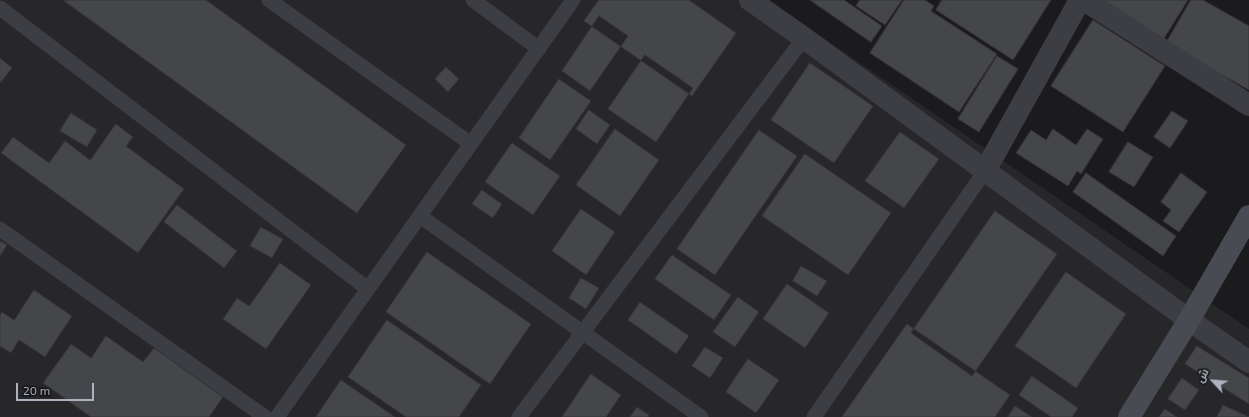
<!DOCTYPE html>
<meta charset="utf-8">
<style>
body{margin:0}
#map{position:relative;width:1249px;height:417px;overflow:hidden;background:#1b1b1d;font-family:"Exo 2",Cairo,sans-serif}
canvas{display:block}
.north{position:absolute;left:1193px;top:361px;width:40px;height:40px;-webkit-text-stroke:3px #161618;paint-order:stroke;rotate:296deg;font-size:11px;font-weight:700;line-height:16px;text-align:center;color:#adb1bd}
.north::after{content:'';display:block;margin:auto;width:14px;height:18px;background:#adb1bd;clip-path:polygon(50% 0,100% 100%,50% 72%,0 100%)}
.scale{position:absolute;left:16px;top:383px;width:78px;height:18px;box-sizing:border-box;border:2px solid #adb1bd;border-top:0;padding-left:5px;font-size:12px;line-height:14px;white-space:nowrap;color:#adb1bd;-webkit-text-stroke:3px #161618;paint-order:stroke}
</style>
<div id="map">
<canvas width="1249" height="417"></canvas>
<div class="north">ش</div>
<div class="scale">20 m</div>
</div>
<script>
const ctx = document.querySelector('canvas').getContext('2d');
ctx.lineJoin = 'round';
function paint(path, color) {
  ctx.fillStyle = color;
  ctx.fill(path, 'evenodd');
}
function strokePath(path, color, width, dash) {
  ctx.strokeStyle = color;
  ctx.lineWidth = width;
  ctx.lineCap = dash ? 'butt' : 'round';
  ctx.setLineDash(dash || []);
  ctx.stroke(path);
}
const built = new Path2D(`
 M0,0H768L1249,329V417H0Z`);
const building = new Path2D(`
 M63,0H206L406,145L357,213Z
 M599,0H689L736,33L692,96L584,21Z
 M810,0H844L882,26L871,42Z
 M860,0H902L885,25L856,6Z
 M904,0H925L934,6L931,11L997,54L959,112L870,53Z
 M942,0H1051L1013,60L936,10Z
 M1097,0H1188L1163,40Z
 M1191,0H1203L1249,26V90L1166,43Z
 M599,16L628,36L590,91L562,71Z
 M1093,20L1165,66L1123,132L1051,86Z
 M645,55L693,88L656,142L608,109Z
 M997,56L1018,69L979,132L958,119Z
 M0,58L12,68L0,83Z
 M810,63L873,106L834,163L771,120Z
 M446,67L459,79L448,92L435,79Z
 M559,79L591,101L550,160L519,138Z
 M589,110L610,125L597,144L576,129Z
 M1172,111L1188,121L1170,148L1154,137Z
 M71,113L97,130L87,147L60,131Z
 M116,124L133,137L126,146L184,189L138,253L1,153L13,137L49,163L65,141L90,160Z
 M615,129L659,160L620,216L576,185Z
 M1053,129L1076,145L1087,129L1103,139L1081,174L1077,171L1068,186L1016,153L1031,130L1046,140Z
 M759,130L797,156L715,275L677,249Z
 M900,132L939,159L904,208L865,181Z
 M1128,142L1153,157L1134,187L1109,172Z
 M512,143L560,176L533,215L485,182Z
 M805,154L891,213L848,275L762,216Z
 M1086,173L1176,236L1163,256L1073,192Z
 M1181,173L1207,192L1179,232L1163,221L1171,210L1161,202Z
 M482,190L502,204L493,218L472,204Z
 M177,205L237,251L224,268L164,222Z
 M581,209L615,232L586,275L552,251Z
 M995,211L1057,254L972,376L911,333Z
 M261,227L283,239L272,258L250,246Z
 M0,241L7,245L0,256Z
 M427,252L531,324L490,384L386,312Z
 M672,255L731,295L714,320L655,279Z
 M280,263L311,285L266,349L223,319L237,298L249,306Z
 M801,266L827,281L817,296L793,281Z
 M1066,272L1126,314L1076,388L1015,346Z
 M581,278L599,288L586,309L569,298Z
 M787,284L829,313L805,348L763,319Z
 M34,290L72,316L45,357L19,340L11,353L0,346V315L2,312L14,320Z
 M738,297L759,312L735,347L713,332Z
 M640,302L689,336L676,354L628,320Z
 M387,320L481,385L459,417H406L348,377Z
 M907,324L1010,395L995,417H842Z
 M106,336L143,362L154,348L223,397L209,417H91L43,383L71,344L91,358Z
 M1197,346L1249,378V404L1185,364Z
 M705,347L723,358L710,378L692,366Z
 M748,359L779,380L756,413L726,392Z
 M591,374L621,395L606,417H562Z
 M1032,376L1078,408L1072,417H1051L1019,395Z
 M1182,378L1199,390L1185,410L1168,399Z
 M341,380L395,417H316Z
 M1223,405L1249,417H1217Z
 M1015,406L1032,417H1008Z
 M637,407L649,415L648,417H630Z
 M1165,409L1177,417H1159Z`);
const lane = new Path2D(`
 M269,0L471,144
 M473,0L539,49
 M0,8L368,289
 M420,216L701,417
 M0,229L265,417
 M277,417L573,0
 M519,417L804,38
 M814,417L985,171`);
const street = new Path2D(`
 M750,0L804,38L1189,320L1249,362
 M1084,0L1249,105
 M985,171L1080,0`);
const secondary = new Path2D(`
 M1129,417L1189,320L1249,216`);
paint(built, '#27272a');
paint(building, '#45464a');
strokePath(building, '#353539', 1);
strokePath(lane, '#3d3e44', 15);
strokePath(street, '#3d3e44', 22);
strokePath(secondary, '#494b52', 22);
</script>
